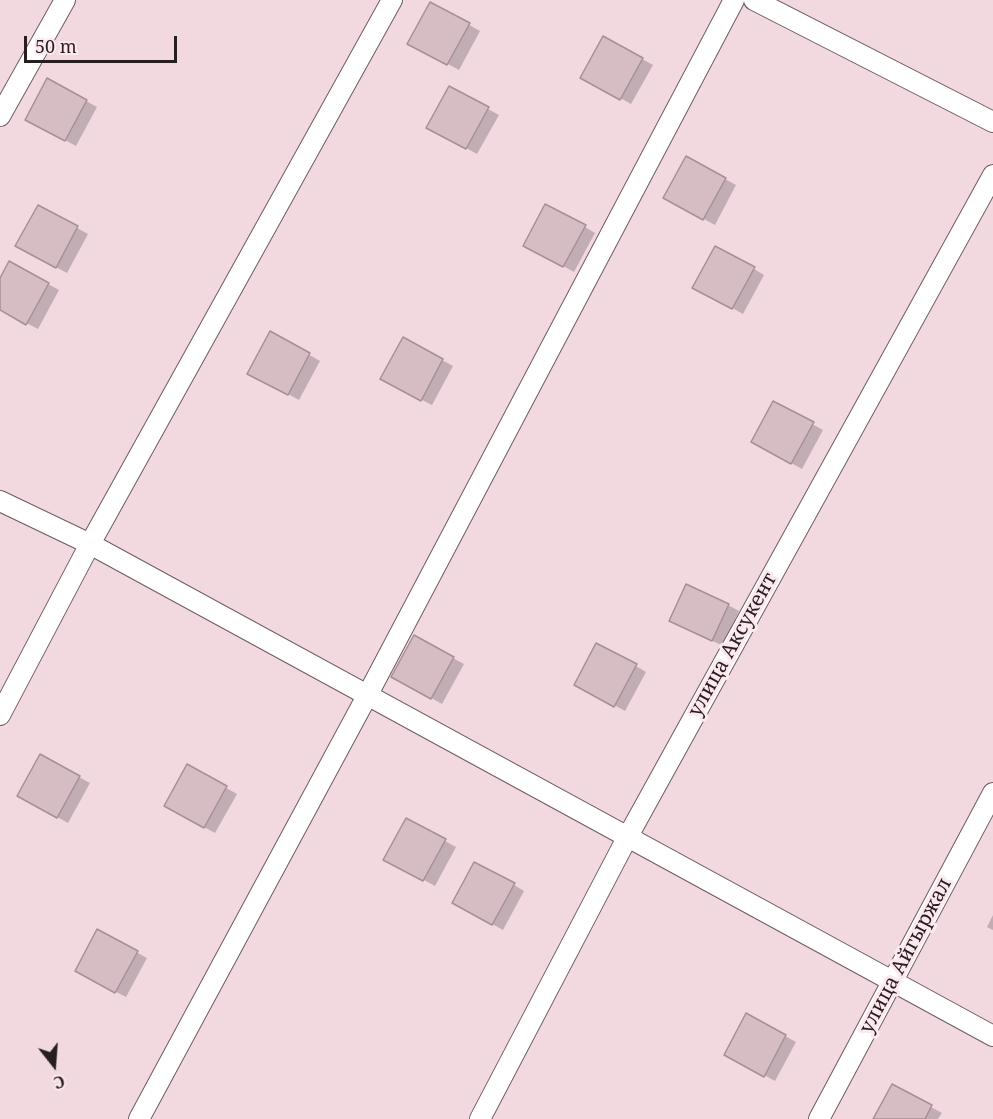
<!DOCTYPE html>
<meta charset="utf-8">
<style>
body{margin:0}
#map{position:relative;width:993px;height:1119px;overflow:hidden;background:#f2d9e0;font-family:"Noto Serif",serif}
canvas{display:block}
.north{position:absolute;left:24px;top:1035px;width:60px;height:60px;-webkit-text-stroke:4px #fce8ee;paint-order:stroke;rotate:163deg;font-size:16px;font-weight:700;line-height:24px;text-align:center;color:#271e20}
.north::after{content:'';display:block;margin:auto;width:21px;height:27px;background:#271e20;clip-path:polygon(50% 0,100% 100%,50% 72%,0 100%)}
.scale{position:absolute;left:24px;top:36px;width:153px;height:27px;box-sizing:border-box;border:3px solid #271e20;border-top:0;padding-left:8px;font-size:18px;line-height:21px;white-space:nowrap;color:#271e20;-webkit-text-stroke:4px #fce8ee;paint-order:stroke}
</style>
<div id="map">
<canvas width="993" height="1119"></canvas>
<div class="north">С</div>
<div class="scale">50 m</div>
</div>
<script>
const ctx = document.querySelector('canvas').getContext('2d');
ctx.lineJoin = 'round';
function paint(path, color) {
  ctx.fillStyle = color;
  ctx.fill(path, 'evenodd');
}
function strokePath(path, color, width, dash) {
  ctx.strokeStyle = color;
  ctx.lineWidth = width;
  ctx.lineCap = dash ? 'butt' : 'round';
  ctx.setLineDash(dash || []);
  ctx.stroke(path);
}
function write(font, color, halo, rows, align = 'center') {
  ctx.font = font + ' "Noto Serif",serif';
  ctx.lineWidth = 6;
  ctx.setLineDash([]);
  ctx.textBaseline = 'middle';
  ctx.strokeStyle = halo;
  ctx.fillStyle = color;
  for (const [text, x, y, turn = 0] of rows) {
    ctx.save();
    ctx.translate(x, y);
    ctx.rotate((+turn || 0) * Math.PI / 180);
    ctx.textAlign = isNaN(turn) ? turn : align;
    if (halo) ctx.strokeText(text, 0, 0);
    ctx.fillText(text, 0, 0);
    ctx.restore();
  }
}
const shadow = new Path2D(`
 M431,4L480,31L459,70L420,49Z
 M642,59L653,65L631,104L582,77Z
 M48,80L97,107L76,146L37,125Z
 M449,88L499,115L477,154L428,127Z
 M686,158L736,185L715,225L665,198Z
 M39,207L88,234L67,273L17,246Z
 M585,227L595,233L574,272L525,245Z
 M754,269L764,275L743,314L694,287Z
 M0,281L48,284L59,290L38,329L0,309Z
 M271,333L320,361L299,400L260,379Z
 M403,339L453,366L432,405L392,385Z
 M774,403L823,430L802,469L753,442Z
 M728,605L739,611L723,646L671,621Z
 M414,637L464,664L442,704L393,677Z
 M636,666L646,672L625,711L576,684Z
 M40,756L90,783L68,823L19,796Z
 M187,766L237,794L215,833L176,812Z
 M406,820L456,847L435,886L385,859Z
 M514,885L524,891L503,930L454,903Z
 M993,915V930L987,927Z
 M98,931L147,958L126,997L87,977Z
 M747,1015L796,1042L775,1081L726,1054Z
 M892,1086L942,1113L938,1119H875Z`);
const building = new Path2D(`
 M430,2L470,23L447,65L407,44Z
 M603,36L643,58L620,100L580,78Z
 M47,78L87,100L65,141L25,120Z
 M449,86L489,107L466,149L426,128Z
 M686,156L726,178L703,220L663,198Z
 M545,204L586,225L563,267L523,246Z
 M38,205L78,226L56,268L15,246Z
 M715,246L755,267L732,309L692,288Z
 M9,261L49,283L26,325L0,310V278Z
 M270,331L310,353L288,395L247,374Z
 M403,337L443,359L421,401L380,379Z
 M773,401L814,422L791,464L751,442Z
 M686,584L729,604L712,641L669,621Z
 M414,635L454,657L431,699L391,677Z
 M596,643L637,664L614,707L574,685Z
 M40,754L80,776L57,818L17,796Z
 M187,764L227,786L204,828L164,806Z
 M406,818L446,839L423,881L383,860Z
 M474,862L515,883L492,925L452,903Z
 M97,929L138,951L115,993L75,971Z
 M746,1013L786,1035L764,1077L724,1055Z
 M892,1084L932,1105L925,1119H873Z`);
const minor = new Path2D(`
 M754,0L993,122
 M0,116L65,0
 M0,501L90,544L993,1036
 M0,715L90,544L392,0
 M139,1119L367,696L734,0
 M480,1119L627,838L993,175
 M819,1119L993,793`);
const streetNames = [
 ["улица Аксукент",733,645,-61],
 ["улица Айгыржал",906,956,-62]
];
paint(shadow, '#0003');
paint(building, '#d6bdc4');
strokePath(building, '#a68f96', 1.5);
strokePath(minor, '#705b61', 22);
strokePath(minor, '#fff', 20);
write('20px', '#271e20', '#fce8ee', streetNames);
</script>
